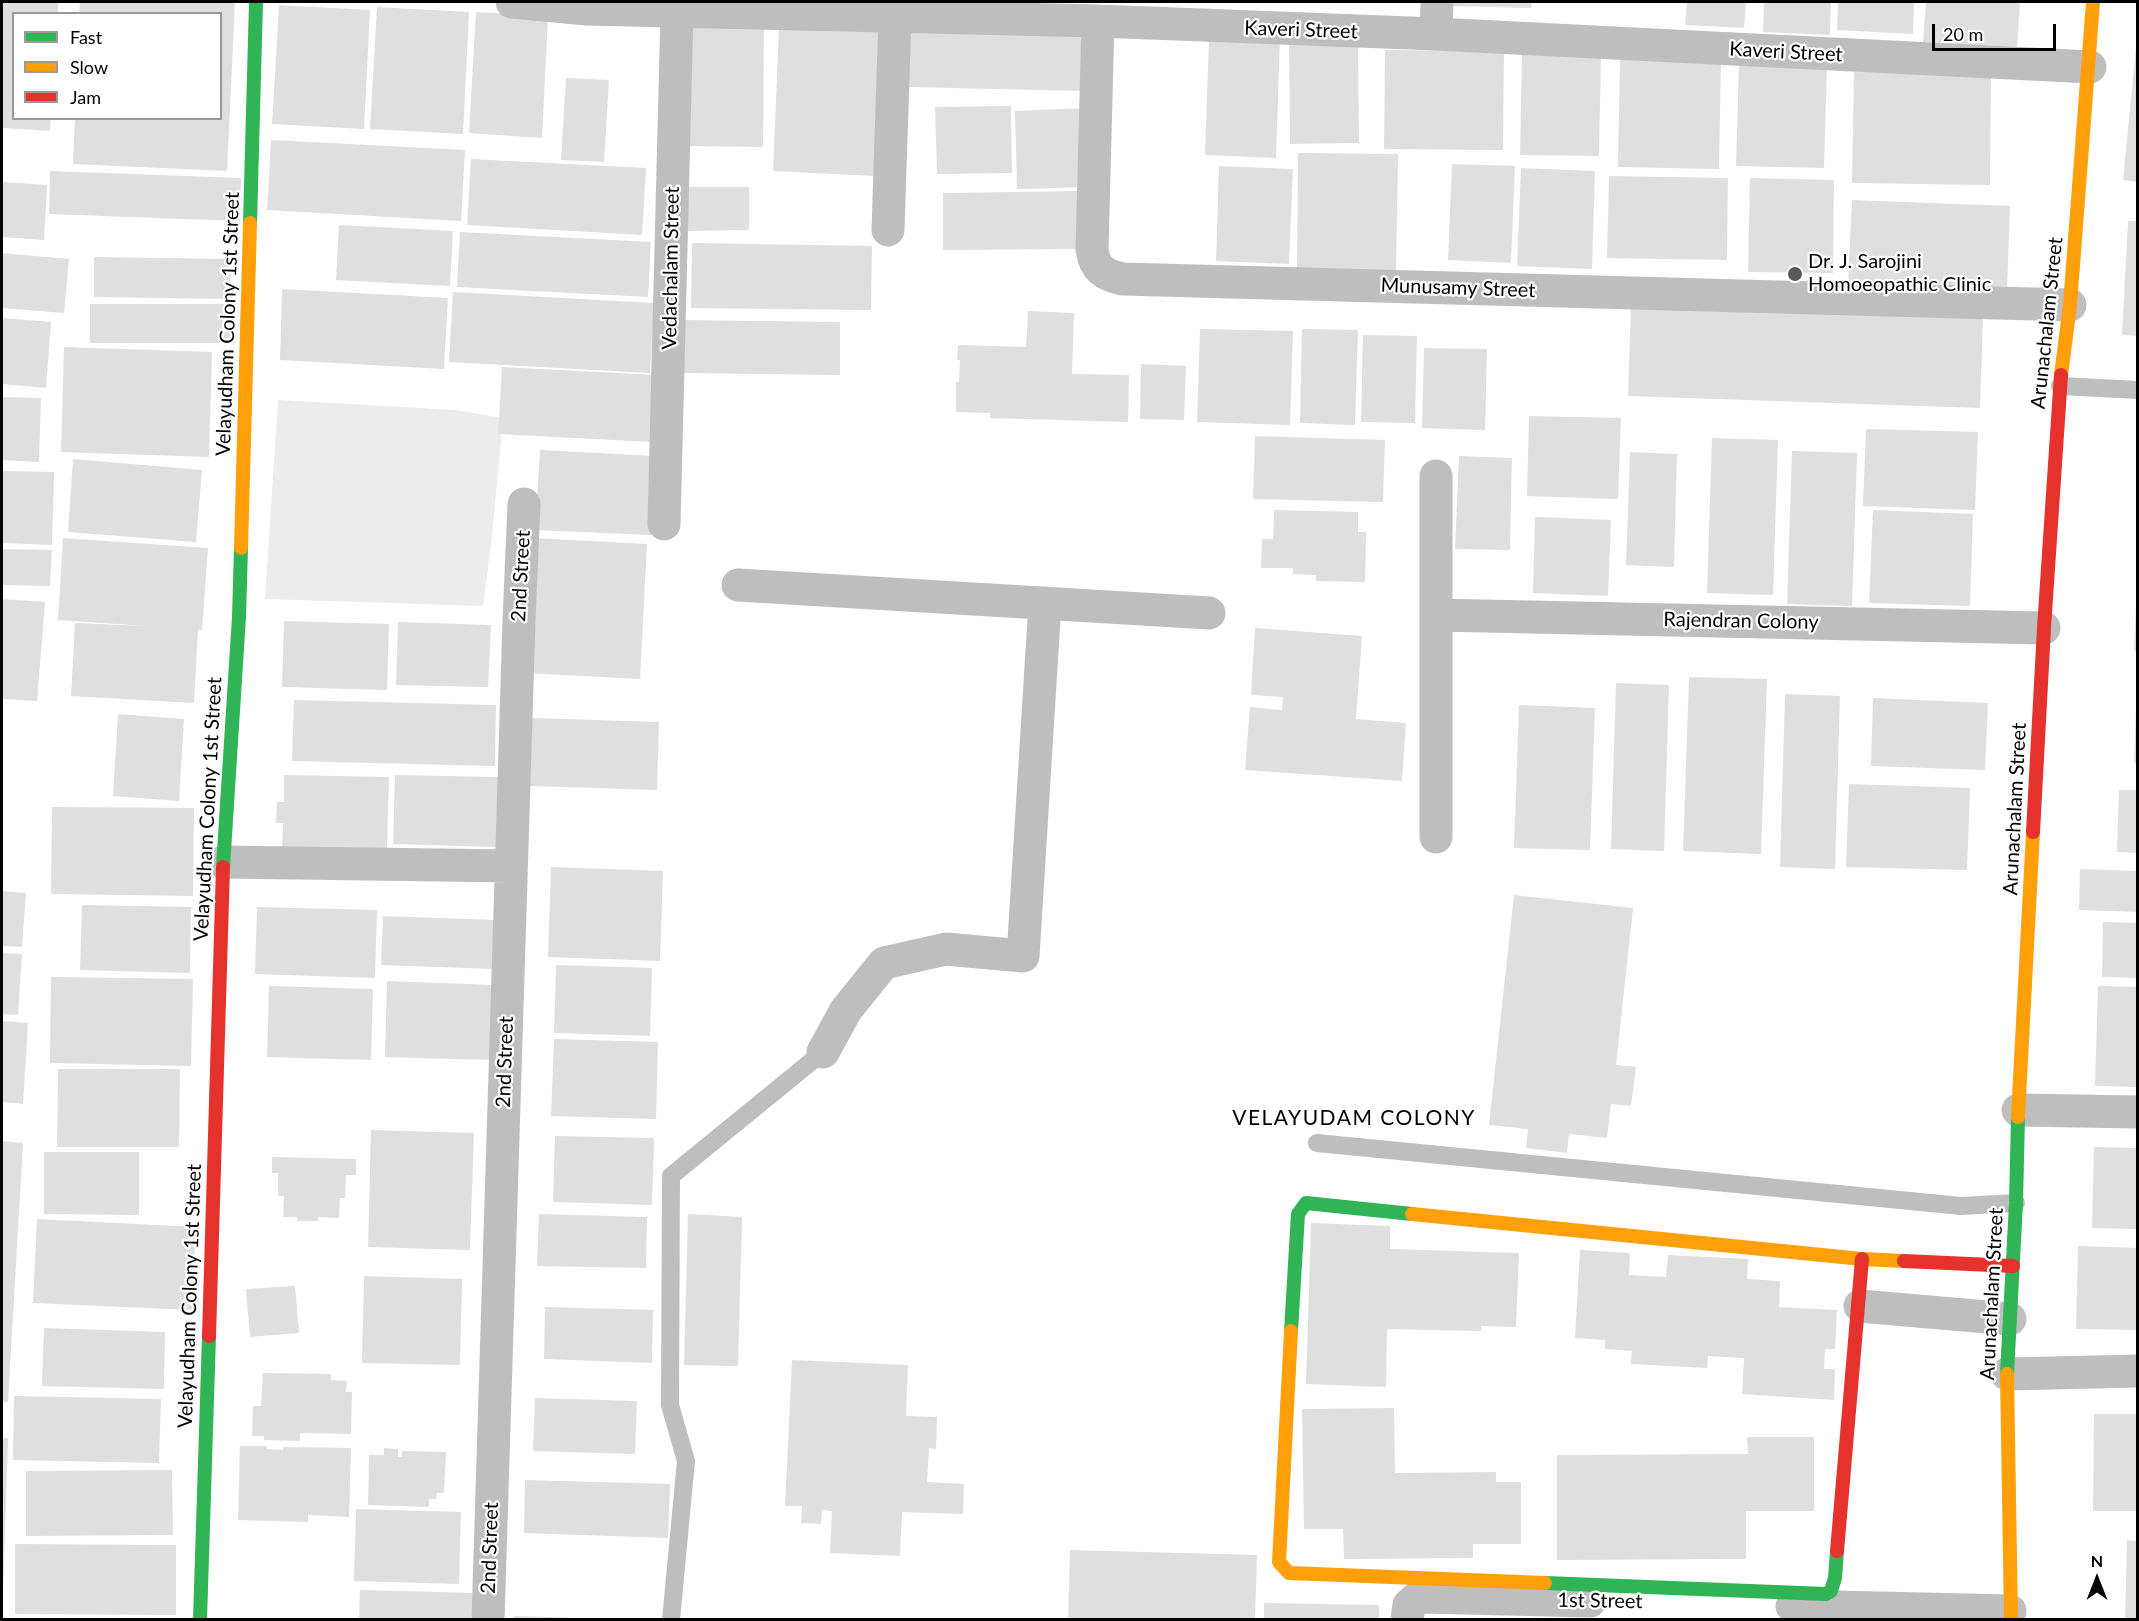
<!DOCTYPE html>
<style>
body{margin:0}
#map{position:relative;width:2139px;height:1621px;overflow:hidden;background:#fff;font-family:Lato,sans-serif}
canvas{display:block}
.frame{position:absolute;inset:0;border:3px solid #000;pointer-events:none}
.legend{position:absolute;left:12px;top:12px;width:210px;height:108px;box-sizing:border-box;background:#fff;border:2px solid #999;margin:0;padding:8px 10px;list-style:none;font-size:18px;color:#000}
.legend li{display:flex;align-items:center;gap:12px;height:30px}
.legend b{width:30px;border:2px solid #999}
.north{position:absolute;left:2067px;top:1549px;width:60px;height:60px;-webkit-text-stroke:4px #fff;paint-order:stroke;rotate:0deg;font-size:16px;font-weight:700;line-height:24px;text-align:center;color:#000}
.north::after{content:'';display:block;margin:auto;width:21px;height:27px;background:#000;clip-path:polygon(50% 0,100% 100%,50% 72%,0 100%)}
.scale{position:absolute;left:1932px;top:24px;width:124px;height:27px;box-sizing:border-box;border:3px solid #000;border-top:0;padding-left:8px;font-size:18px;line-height:21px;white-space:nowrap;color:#000;-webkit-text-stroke:4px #fff;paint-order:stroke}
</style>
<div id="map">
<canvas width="2139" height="1621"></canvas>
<div class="frame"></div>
<ul class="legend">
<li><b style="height:8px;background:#30b455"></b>Fast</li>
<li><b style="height:8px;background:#ff9f0a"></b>Slow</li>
<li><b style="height:8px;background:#e5322d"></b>Jam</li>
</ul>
<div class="north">N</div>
<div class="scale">20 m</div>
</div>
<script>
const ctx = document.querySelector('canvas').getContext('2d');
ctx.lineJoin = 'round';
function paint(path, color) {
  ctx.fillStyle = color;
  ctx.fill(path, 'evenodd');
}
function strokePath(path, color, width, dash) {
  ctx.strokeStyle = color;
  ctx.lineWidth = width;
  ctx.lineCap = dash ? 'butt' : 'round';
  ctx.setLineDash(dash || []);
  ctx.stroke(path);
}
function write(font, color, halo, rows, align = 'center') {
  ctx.font = font + ' Lato,sans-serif';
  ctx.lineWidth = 4.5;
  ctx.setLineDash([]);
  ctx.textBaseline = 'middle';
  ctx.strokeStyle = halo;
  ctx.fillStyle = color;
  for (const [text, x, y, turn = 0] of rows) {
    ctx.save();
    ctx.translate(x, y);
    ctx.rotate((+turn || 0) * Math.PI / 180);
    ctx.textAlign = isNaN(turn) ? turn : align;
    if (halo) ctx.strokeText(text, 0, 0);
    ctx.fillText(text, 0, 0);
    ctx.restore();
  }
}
const green = new Path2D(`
 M278,400L455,410L503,418L491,546L483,606L265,599Z`);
const building = new Path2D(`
 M2,2H58V14H14V118H51L50,131L2,128Z
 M80,2H235L227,171L73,164L75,118H220V14H79Z
 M1444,2H1532L1531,8L1444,6Z
 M1687,2H1746L1744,28L1685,25Z
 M1764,2H1831L1830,35L1763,32Z
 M1838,2H1914L1913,34L1837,30Z
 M1926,2H2020L2017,47L1923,42Z
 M279,5L370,10L364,129L272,124Z
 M377,7L469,12L463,134L370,129Z
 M476,12L548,16L542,138L469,133Z
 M691,25L764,26L763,147L689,146Z
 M910,25L1088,29L1087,91L908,87Z
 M779,28L880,32L874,176L773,171Z
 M1209,37L1280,39L1276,158L1205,155Z
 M1289,40H1358L1359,143L1290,144Z
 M2136,48H2138V182L2123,180Z
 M1385,50L1504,51L1503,150L1384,149Z
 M1522,51L1601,52L1599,156L1520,155Z
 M1620,55L1721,57L1719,169L1618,167Z
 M1739,64L1827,66L1824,168L1736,166Z
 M1854,72L1991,75L1990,185L1852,183Z
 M566,78L609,80L604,162L561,160Z
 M1011,106L1012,173L937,174L935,107Z
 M1089,108L1091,187L1017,189L1015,111Z
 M271,140L465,150L461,221L267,210Z
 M1298,153L1398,154L1396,271L1297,270Z
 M471,159L646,168L642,235L467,225Z
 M1452,164L1515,166L1511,263L1448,260Z
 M1219,166L1293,169L1289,264L1216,261Z
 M1521,168L1595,171L1592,269L1517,266Z
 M50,171L241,178L240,221L49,214Z
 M1609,176L1728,178L1727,260L1607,258Z
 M1750,178L1834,180L1833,273L1748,272Z
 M2,182L47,185L44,240L2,237Z
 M687,187H749V230L688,231Z
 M1082,191V249L943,250V193Z
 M1852,200L2010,206L2007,291L1848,285Z
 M2128,221H2138V336L2122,335Z
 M339,225L453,231L450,286L336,280Z
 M460,232L651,242L648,297L457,287Z
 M692,243L872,246L871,310L691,308Z
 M2,253L69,259L64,313L2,308Z
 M94,257L231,259L230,299L94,297Z
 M282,289L448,298L444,369L280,360Z
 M453,292L654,303L650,373L449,362Z
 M90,304H235V343H90Z
 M1631,306L1983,317L1980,408L1628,396Z
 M1028,311L1074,313L1072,374L1129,375L1128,422L990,418V413L956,412V382H959L960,360H957L958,345L1026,347Z
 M2,318L51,322L46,388L2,384Z
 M683,320L840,322V375L682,373Z
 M1200,329L1293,331L1290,425L1197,422Z
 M1302,329L1358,330L1355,425L1300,423Z
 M1363,335L1417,336L1415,423L1361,422Z
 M64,347L212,352L209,457L61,452Z
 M1424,348L1487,349L1485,430L1422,428Z
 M1141,364L1186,366L1184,420L1140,419Z
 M502,367L656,375L652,442L498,434Z
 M2,397L41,398L39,462L2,460Z
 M1529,416L1621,418L1618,499L1527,496Z
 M1866,429L1978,432L1975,510L1863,506Z
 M1255,436L1385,440L1383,502L1253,499Z
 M1712,438L1778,440L1773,595L1707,593Z
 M540,450L655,456L651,535L535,530Z
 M1792,451L1857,453L1852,606L1787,604Z
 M1630,452L1677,454L1674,567L1626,565Z
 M1459,456L1512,458L1510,550L1455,549Z
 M73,459L202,470L196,542L68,532Z
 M2,471L54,472L52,545L2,543Z
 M1274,510L1358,512V532H1366L1365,582L1316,581V575L1293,574V568H1261L1262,539H1273Z
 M1873,510L1973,514L1970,606L1869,603Z
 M1535,517L1611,520L1608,596L1533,593Z
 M63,538L208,548L202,630H198L194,703L71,696L75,623L146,626L58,620Z
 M533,538L647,544L640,679L525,673Z
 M2,549L52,550L50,586L2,585Z
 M2,599L45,602L37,701L2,699Z
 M2136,604H2138V651H2134Z
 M284,621L389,624L387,690L282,687Z
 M398,622L491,625L488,687L396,685Z
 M1255,628L1362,636L1356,719L1406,723L1402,781L1245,770L1250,707L1282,710L1283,697L1251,695Z
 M1689,677L1767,679L1761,854L1683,851Z
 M1616,683L1669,685L1664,851L1611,849Z
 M1785,694L1840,696L1835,869L1780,867Z
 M1873,698L1988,703L1985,770L1871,766Z
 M294,700L496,705L495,766L292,761Z
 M1519,705L1595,708L1590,850L1514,848Z
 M2136,710H2138V763H2134Z
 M118,714L184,719L179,801L113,796Z
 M532,718L659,722L657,790L530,786Z
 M284,775L389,777L387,848L282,853L283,823H276L277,802H284Z
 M395,775L499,777L497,847L393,844Z
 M1849,784L1970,788L1967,870L1846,867Z
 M2119,790H2138V853L2117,852Z
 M52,807L194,808L193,896L51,894Z
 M551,867L663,871L660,961L548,957Z
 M2080,869L2138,871V912L2079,910Z
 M2,891L26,893L22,947L2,946Z
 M1514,895L1633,908L1616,1065L1636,1067L1631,1106L1611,1104L1607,1138L1569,1134L1567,1153L1526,1148L1528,1129L1489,1125Z
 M82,905L191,907L190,973L80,970Z
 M257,907L377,910L375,978L255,974Z
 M383,916L495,920L494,969L381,965Z
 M2103,922L2138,923V978L2102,977Z
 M2,953L22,954L18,1015L2,1014Z
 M556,965L652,968L650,1036L554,1033Z
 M51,977L193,979L191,1066L50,1063Z
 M387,981L494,985L491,1060L385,1057Z
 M269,986L373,989L371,1060L267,1057Z
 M2098,986L2138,987V1087L2095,1086Z
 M2,1021L28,1023L23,1104L2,1102Z
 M554,1039L658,1042L656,1119L551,1116Z
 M58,1069H180L179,1147H57Z
 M371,1130L474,1133L470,1250L368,1247Z
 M555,1136L654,1138L652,1205L553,1202Z
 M2,1141L23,1143L8,1402H2Z
 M2094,1147L2138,1148V1229L2092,1228Z
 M44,1152H139V1215L44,1214Z
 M272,1157L356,1159V1175H346L345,1198H340L339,1218L318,1217V1221H297V1217H283L284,1196H278V1173H272Z
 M539,1214L647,1217L646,1268L537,1266Z
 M688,1214L742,1217L738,1366L684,1365Z
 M37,1219L196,1227L192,1310L33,1303Z
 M1311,1223L1390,1226V1249L1519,1253L1516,1327L1481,1326V1331L1387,1329L1386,1387L1306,1384Z
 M2078,1246L2138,1248V1330L2076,1329Z
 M1580,1250L1630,1253L1629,1275L1666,1277L1668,1255L1748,1259L1747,1279L1780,1281L1779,1307L1837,1310L1835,1349H1825L1824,1369H1835L1834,1400L1742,1394L1744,1358L1708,1356L1707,1368L1631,1364L1632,1351L1605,1349V1340L1575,1338Z
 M364,1276L462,1279L460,1365L362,1363Z
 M295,1286L299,1333L250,1337L246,1289Z
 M545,1307L653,1310L652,1363L544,1359Z
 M44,1328L165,1332L164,1389L42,1386Z
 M792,1360L908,1365L906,1416L937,1417L936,1449L929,1448L927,1482L964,1484L963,1514L902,1512L900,1556L830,1553L832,1511L822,1510L821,1524L801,1523L802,1506H785Z
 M263,1373L331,1374V1380L347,1381L346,1392H352L351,1434L300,1433V1441L264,1440V1436H252L253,1406H261Z
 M14,1396L161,1399L159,1463L13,1460Z
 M535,1398L637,1401L635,1454L533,1451Z
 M1394,1408L1395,1473L1496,1472V1482H1521V1544H1473V1558L1344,1559L1343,1529H1304L1302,1409Z
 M2094,1414H2138V1511H2093Z
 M1747,1437H1814V1511H1746V1559L1557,1560V1455L1748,1454Z
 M2,1438H8L3,1596H2Z
 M240,1446H267V1449L283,1450V1447L351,1448L349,1517L308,1515V1522L238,1520Z
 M384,1448L398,1449V1457H402V1451L446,1452L444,1493H437L436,1499H429V1507L368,1505L369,1455H384Z
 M172,1470L173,1535L26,1536V1471Z
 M525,1480L670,1484L668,1538L524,1533Z
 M356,1509L461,1512L459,1584L354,1581Z
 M2127,1540L2138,1541V1620H2125Z
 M15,1544L176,1545V1615L15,1614Z
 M1070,1550L1257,1555L1255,1620H1068Z
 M360,1590L476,1593L475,1620H359Z
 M1264,1603L1379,1605V1620H1264Z
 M514,1616L583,1618V1620H514Z`);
const lane = new Path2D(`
 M2060,386L2138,390
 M1317,1143L1961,1206L2016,1203
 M671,1620L686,1461L670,1405L671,1176L823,1052`);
const street = new Path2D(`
 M512,2L587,9L1098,21L1436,34L2090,67
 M1098,21L1092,250C1095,269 1104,275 1123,279L2070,305
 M1436,34L1437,2
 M888,230L895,16
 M1436,476V837
 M664,524L677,11
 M738,585L1209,613
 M1437,615L2044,628
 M223,862L511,866
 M823,1052L846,1010L884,963L946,949L1023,956L1045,603
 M2018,1110L2138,1112
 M1860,1306L2010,1319
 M2007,1374L2138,1371
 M1792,1606L2010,1611
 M488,1620L519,621L524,504
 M1407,1620L1409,1605L1417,1598L1423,1597L1590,1601`);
const fast = new Path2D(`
 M250,223L256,2
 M223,867L239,617L241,548
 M1291,1331L1298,1214L1306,1203L1412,1214
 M2007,1374L2016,1203L2018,1117
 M1545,1583L1826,1594L1831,1591L1835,1578L1837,1551
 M200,1620L209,1336`);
const slow = new Path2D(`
 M2061,375L2070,305L2093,2
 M241,548L250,223
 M2018,1117L2033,832
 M1412,1214L1862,1259L1904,1261
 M1291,1331L1279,1562L1289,1573L1545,1583
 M2007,1374L2011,1620`);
const jam = new Path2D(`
 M2033,832L2044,628L2061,375
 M1904,1261L2013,1266
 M209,1336L223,867
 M1837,1551L1862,1259`);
const markers = [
 [1795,274,8,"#595959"]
];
const streetNames = [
 ["Kaveri Street",1301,30,2],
 ["Kaveri Street",1786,52,3],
 ["Vedachalam Street",671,268,-89],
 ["Munusamy Street",1458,288,2],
 ["Arunachalam Street",2047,323,-84],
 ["Velayudham Colony 1st Street",228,324,-88],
 ["2nd Street",521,576,-87],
 ["Rajendran Colony",1741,621,1],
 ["Velayudham Colony 1st Street",208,809,-87],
 ["Arunachalam Street",2015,809,-87],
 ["2nd Street",505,1062,-88],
 ["Arunachalam Street",1992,1294,-87],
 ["Velayudham Colony 1st Street",190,1296,-88],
 ["2nd Street",490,1548,-88],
 ["1st Street",1600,1601,1]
];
const poiNames = [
 ["Dr. J. Sarojini",1808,262],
 ["Homoeopathic Clinic",1808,285]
];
const neighbourhoodNames = [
 ["VELAYUDAM COLONY",1354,1118]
];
paint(green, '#ececec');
paint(building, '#dfdfdf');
strokePath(lane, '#bebebe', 18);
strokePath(street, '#bebebe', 33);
strokePath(fast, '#30b455', 14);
strokePath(slow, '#ff9f0a', 14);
strokePath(jam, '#e5322d', 14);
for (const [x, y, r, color] of markers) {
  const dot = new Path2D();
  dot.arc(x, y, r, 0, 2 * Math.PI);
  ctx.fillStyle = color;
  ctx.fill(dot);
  strokePath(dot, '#fff', 2);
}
write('20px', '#000', '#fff', streetNames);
write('20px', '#000', '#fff', poiNames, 'left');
ctx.letterSpacing = '1.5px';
write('21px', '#000', '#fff', neighbourhoodNames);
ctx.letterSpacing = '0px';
</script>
